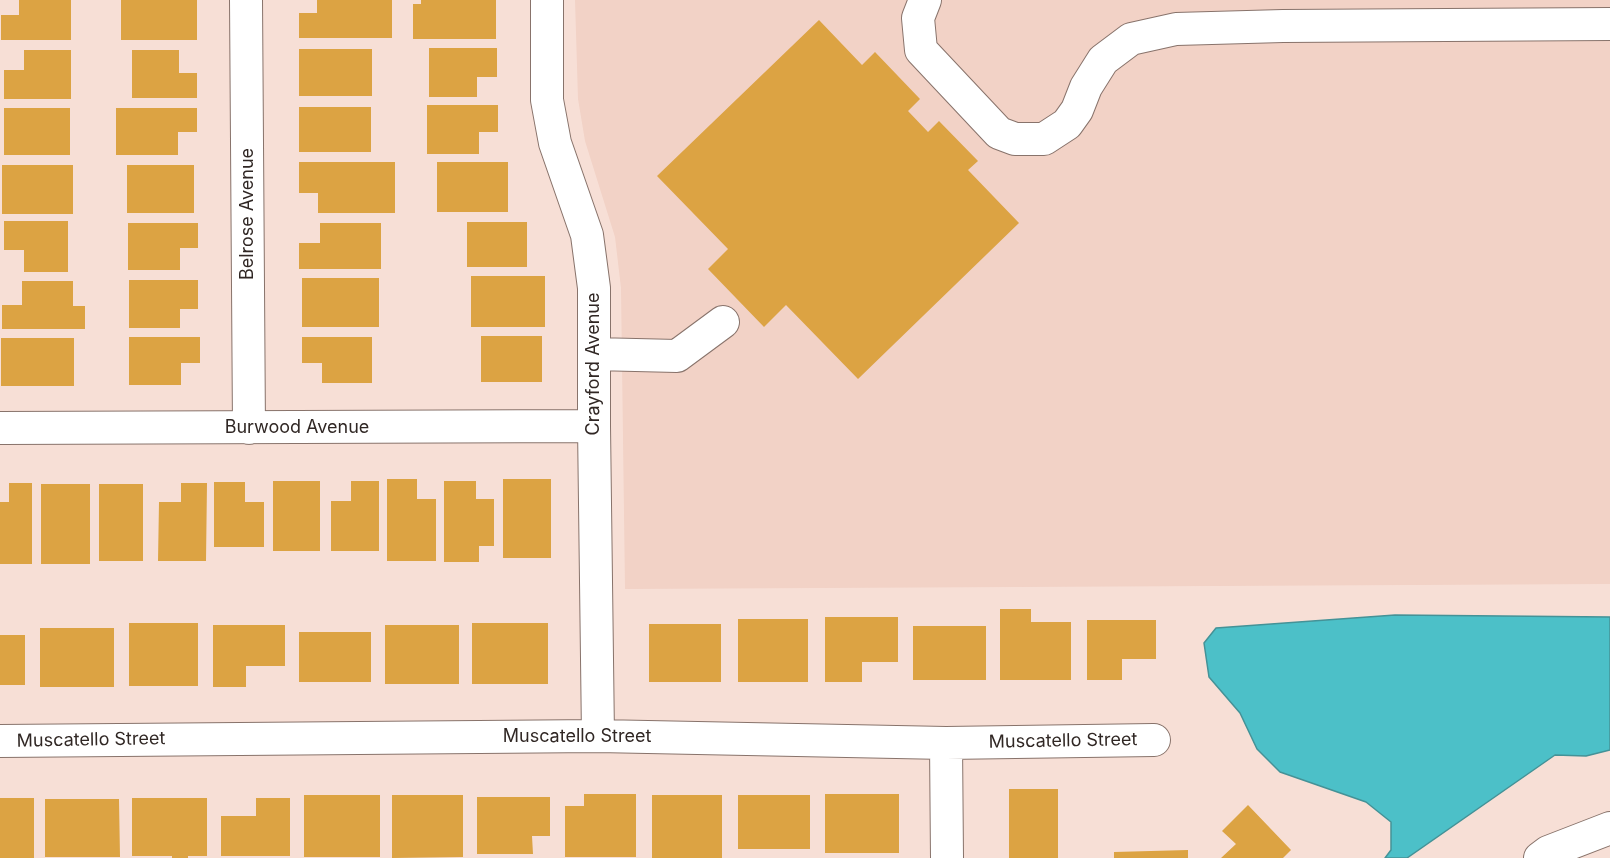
<!DOCTYPE html>
<style>
body{margin:0}
canvas{display:block;background:#f7dfd6}
</style>
<canvas width="1610" height="858"></canvas>
<script>
const ctx = document.querySelector('canvas').getContext('2d');
ctx.lineJoin = 'round';
function paint(path, color) {
  ctx.fillStyle = color;
  ctx.fill(path, 'evenodd');
}
function strokePath(path, color, width, dash) {
  ctx.strokeStyle = color;
  ctx.lineWidth = width;
  ctx.lineCap = dash ? 'butt' : 'round';
  ctx.setLineDash(dash || []);
  ctx.stroke(path);
}
function write(font, color, halo, rows, align = 'center') {
  ctx.font = font + ' Inter,sans-serif';
  ctx.lineWidth = 6;
  ctx.setLineDash([]);
  ctx.textBaseline = 'middle';
  ctx.strokeStyle = halo;
  ctx.fillStyle = color;
  for (const [text, x, y, turn = 0] of rows) {
    ctx.save();
    ctx.translate(x, y);
    ctx.rotate((+turn || 0) * Math.PI / 180);
    ctx.textAlign = isNaN(turn) ? turn : align;
    if (halo) ctx.strokeText(text, 0, 0);
    ctx.fillText(text, 0, 0);
    ctx.restore();
  }
}
const built = new Path2D(`
 M575,0H1610V584L625,589L621,288L615,237L585,141L578,99Z`);
const water = new Path2D(`
 M1395,615L1610,617V750L1586,756L1555,755L1407,858H1385L1391,850V822L1366,802L1280,772L1257,749L1240,713L1209,677L1204,643L1216,628Z`);
const building = new Path2D(`
 M19,0H71V40H1V15H19Z
 M121,0H197V40H121Z
 M317,0H392V38H299V13H317Z
 M421,0H496V39H413V4H421Z
 M819,20L862,65L875,52L920,99L908,111L928,132L939,121L978,161L968,170L1019,223L858,379L786,305L764,327L708,269L728,249L657,176Z
 M429,48H497V77H477V97H429Z
 M299,49H372V96H299Z
 M24,50H71V99H4V70H24Z
 M132,50H179V73H197V98H132Z
 M427,105H498V132H479V154H427Z
 M299,107H371V152H299Z
 M4,108H70V155H4Z
 M116,108H197V132H178V155H116Z
 M299,162H395V213H318V193H299Z
 M437,162H508V212H437Z
 M2,165H73V214H2Z
 M127,165H194V213H127Z
 M4,221H68V272H24V250H4Z
 M467,222H527V267H467Z
 M128,223H198V248H180V270H128Z
 M320,223H381V269H299V243H320Z
 M471,276H545V327H471Z
 M302,278H379V327H302Z
 M129,280H198V309H180V328H129Z
 M22,281H73V306H85V329H2V305H22Z
 M481,336H542V382H481Z
 M129,337H200V363H181V385H129Z
 M302,337H372V383H322V363H302Z
 M1,338H74V386H1Z
 M387,479H417V499H436V561H387Z
 M503,479H551V558H503Z
 M273,481H320V551H273Z
 M351,481H379V551H331V501H351Z
 M444,481H476V499H494V546H479V562H444Z
 M214,482H245V502H264V547H214Z
 M9,483H32V564H0V502H9Z
 M181,483H207L206,561H158L159,502H181Z
 M41,484H90V564H41Z
 M99,484H143V561H99Z
 M1000,609H1031V622H1071V680H1000Z
 M825,617H898V662H862V682H825Z
 M738,619H808V682H738Z
 M1087,620H1156V659H1122V680H1087Z
 M129,623H198V686H129Z
 M472,623H548V684H472Z
 M649,624H721V682H649Z
 M213,625H285V666H246V687H213Z
 M385,625H459V684H385Z
 M913,626H986V680H913Z
 M40,628H114V687H40Z
 M299,632H371V682H299Z
 M0,635H25V685H0Z
 M1009,789H1058V858H1009Z
 M584,794H636V857H565V806H584Z
 M825,794H899V853H825Z
 M304,795H380V857H304Z
 M392,795H463V857L392,858Z
 M652,795H722V858H652Z
 M738,795H810V849H738Z
 M477,797H550V836H532L533,854H477Z
 M0,798H34V858H0Z
 M132,798H207V856H188V858H172V856H132Z
 M256,798H290V856H221V816H256Z
 M45,799H119L120,857H45Z
 M1248,805L1291,850L1283,858H1221L1236,844L1222,831Z
 M1188,850V858H1114V852Z`);
const minor = new Path2D(`
 M246,0L249,428
 M547,0V100L555,143L587,235L594,288V426L598,736
 M925,0L918,18L921,50L999,133L1015,139H1044L1067,124L1077,110L1086,87L1103,60L1131,39L1176,29L1283,26L1610,24
 M594,354L677,356L723,322
 M0,428L594,426
 M0,741L598,736L946,743L1154,740
 M946,743L947,858
 M1540,858L1548,852L1610,828`);
const streetNames = [
 ["Belrose Avenue",248,214,-90],
 ["Crayford Avenue",594,364,-90],
 ["Burwood Avenue",297,428],
 ["Muscatello Street",577,737],
 ["Muscatello Street",91,740,-1],
 ["Muscatello Street",1063,741,-1]
];
paint(built, '#f2d2c6');
paint(water, '#4cc0c8');
strokePath(water, '#449297', 1.5);
paint(building, '#dca343');
strokePath(minor, '#88736b', 34);
strokePath(minor, '#fff', 32);
write('18px', '#302724', '#fff', streetNames);
</script>
